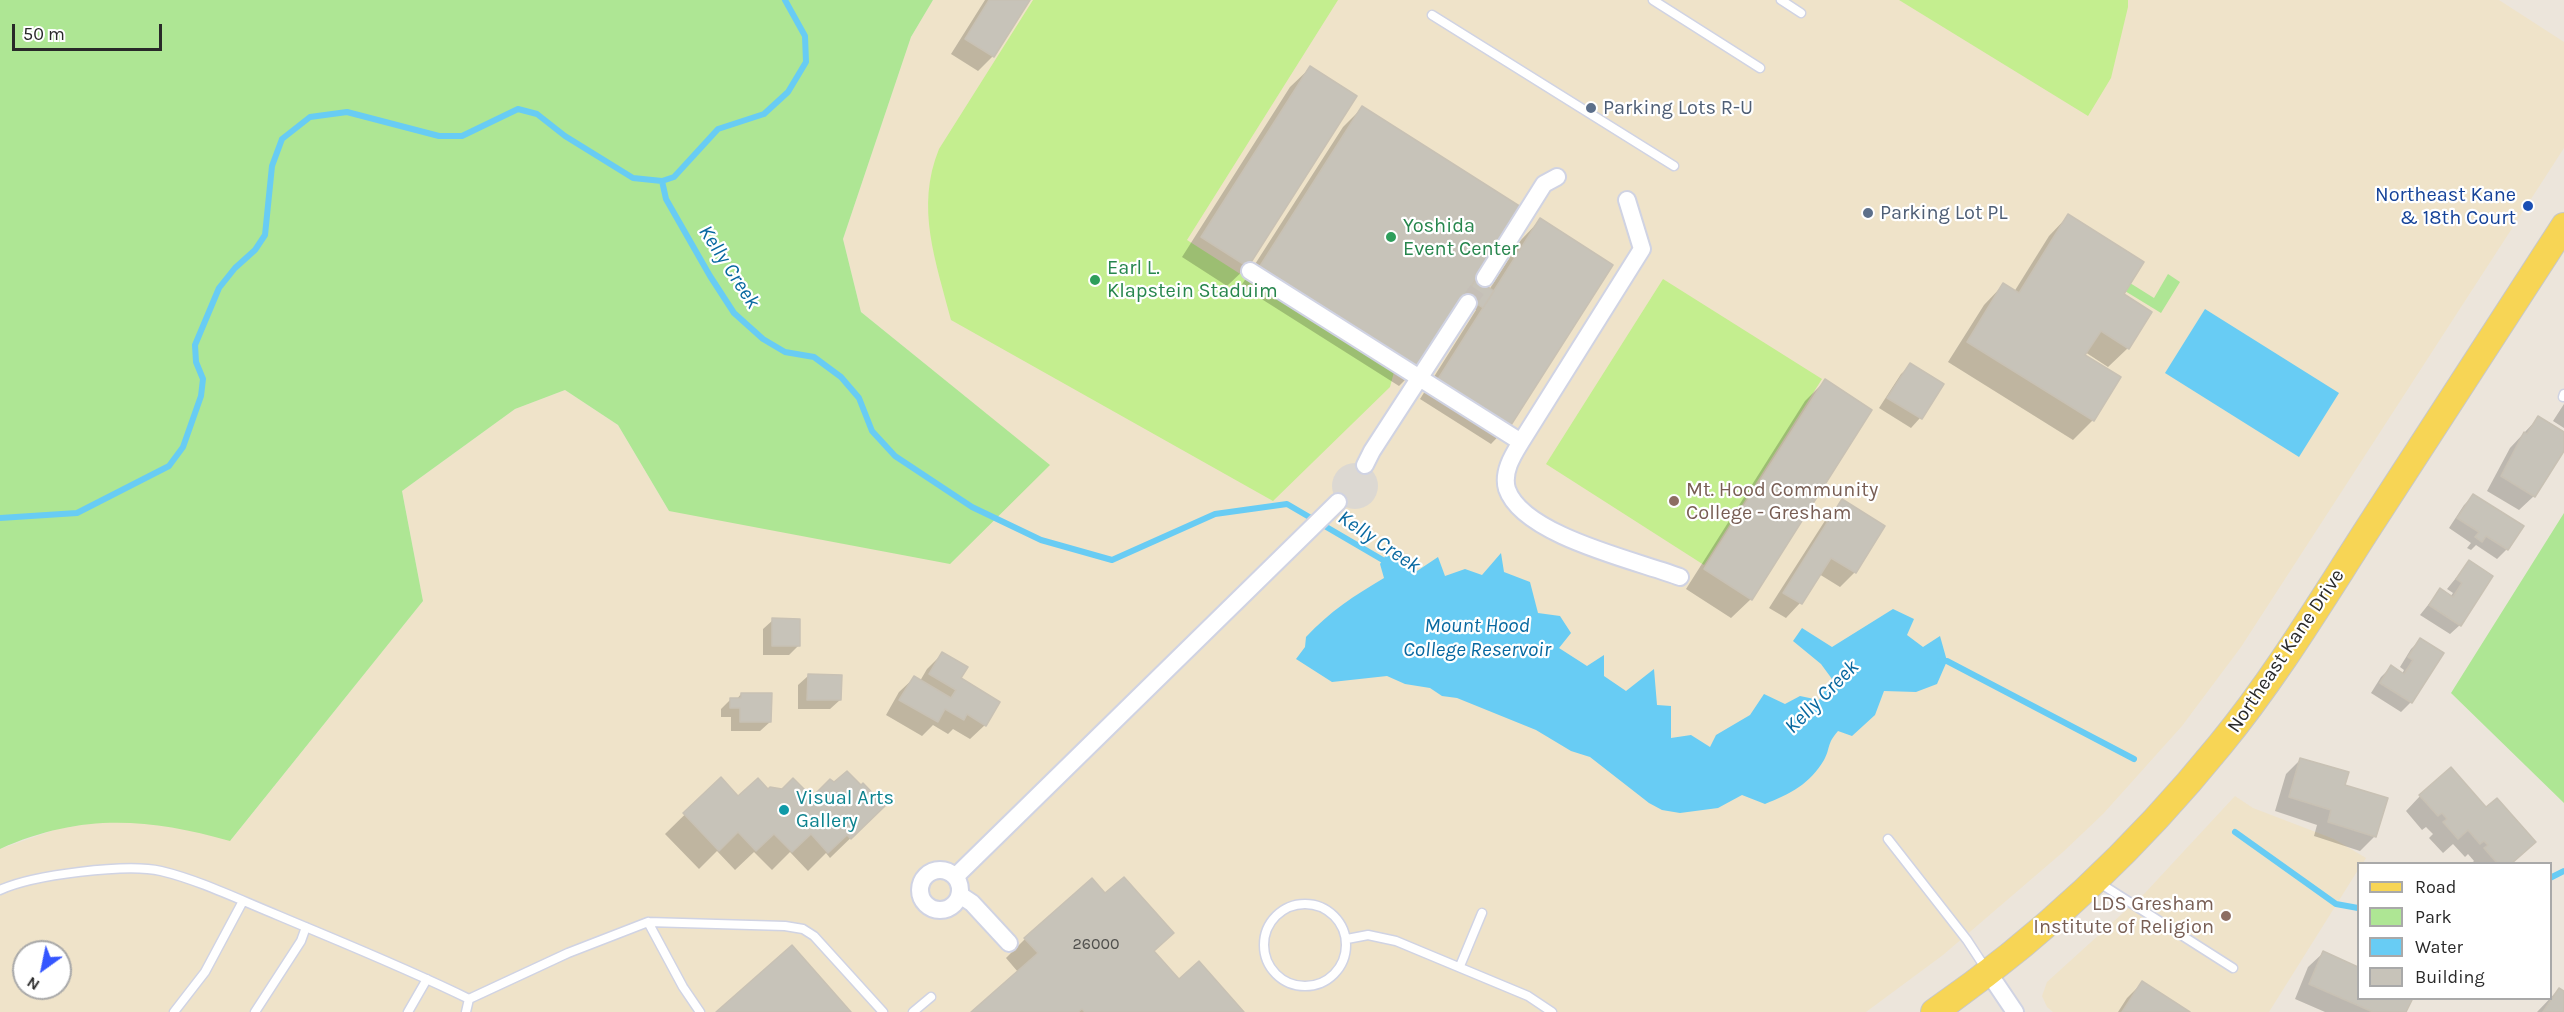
<!DOCTYPE html>
<style>
body{margin:0}
#map{position:relative;width:2564px;height:1012px;overflow:hidden;background:#ece5db;font-family:Karla,sans-serif}
canvas{display:block}
.legend{position:absolute;left:2357px;top:862px;width:195px;height:138px;box-sizing:border-box;background:#fff;border:2px solid #a9a9a9;margin:0;padding:8px 10px;list-style:none;font-size:18px;color:#292929}
.legend li{display:flex;align-items:center;gap:12px;height:30px}
.legend b{width:30px;border:2px solid #a9a9a9}
.north{position:absolute;left:12px;top:940px;width:60px;height:60px;box-sizing:border-box;background:#fff;border:2px solid #a9a9a9;border-radius:50%;rotate:213deg;font-size:16px;font-weight:700;line-height:24px;text-align:center;color:#292929}
.north::after{content:'';display:block;margin:auto;width:21px;height:27px;background:#3556ff;clip-path:polygon(50% 0,100% 100%,50% 72%,0 100%)}
.scale{position:absolute;left:12px;top:24px;width:150px;height:27px;box-sizing:border-box;border:3px solid #292929;border-top:0;padding-left:8px;font-size:18px;line-height:21px;white-space:nowrap;color:#292929;-webkit-text-stroke:4px #fff;paint-order:stroke}
</style>
<div id="map">
<canvas width="2564" height="1012"></canvas>
<ul class="legend">
<li><b style="height:8px;background:#f7d555"></b>Road</li>
<li><b style="height:16px;background:#aee694"></b>Park</li>
<li><b style="height:16px;background:#68ccf4"></b>Water</li>
<li><b style="height:16px;background:#c7c3b9"></b>Building</li>
</ul>
<div class="north">N</div>
<div class="scale">50 m</div>
</div>
<script>
const ctx = document.querySelector('canvas').getContext('2d');
ctx.lineJoin = 'round';
function paint(path, color) {
  ctx.fillStyle = color;
  ctx.fill(path, 'evenodd');
}
function strokePath(path, color, width, dash) {
  ctx.strokeStyle = color;
  ctx.lineWidth = width;
  ctx.lineCap = dash ? 'butt' : 'round';
  ctx.setLineDash(dash || []);
  ctx.stroke(path);
}
function write(font, color, halo, rows, align = 'center') {
  ctx.font = font + ' Karla,sans-serif';
  ctx.lineWidth = 4.5;
  ctx.setLineDash([]);
  ctx.textBaseline = 'middle';
  ctx.strokeStyle = halo;
  ctx.fillStyle = color;
  for (const [text, x, y, turn = 0] of rows) {
    ctx.save();
    ctx.translate(x, y);
    ctx.rotate((+turn || 0) * Math.PI / 180);
    ctx.textAlign = isNaN(turn) ? turn : align;
    if (halo) ctx.strokeText(text, 0, 0);
    ctx.fillText(text, 0, 0);
    ctx.restore();
  }
}
const education = new Path2D(`
 M933,0H2499L2564,42V148L2241,647L2182,726L2103,814L2063,852L1943,955L1866,1012H0V849L57,829L99,822H140L190,830L231,840L423,601L402,491L515,409L565,390L618,425L669,511L1049,465L861,312L843,239L911,37ZM24,952H60V988H24Z
 M2235,796L2253,808L2334,839L2366,858L2363,863L2358,864V870L2269,1012H2053L2047,1007L2042,996L2047,982L2145,893Z`);
const green = new Path2D(`
 M0,0H933L911,37L843,239L861,312L1050,465L950,564L669,511L618,425L565,390L515,409L402,491L423,601L230,841C147,818 81,813 0,849Z
 M2168,274L2180,282L2161,313L2125,291L2130,283L2154,298Z
 M2564,513V803L2451,693Z`);
const pitch = new Path2D(`
 M1033,0H1338L1187,240L1394,372L1390,387L1273,501L951,320C936,261 915,208 939,149Z
 M1899,0H2128V7L2111,78L2088,116Z
 M1663,279L1822,379L1704,565L1546,464Z`);
const plaza = new Path2D(`
 M1332 486a23 23 0 1 1 46 0a23 23 0 1 1-46 0Z`);
const water = new Path2D(`
 M2205,309L2339,393L2299,457L2165,373Z
 M1501,553L1504,572L1530,582L1538,613L1560,616L1571,633L1559,648L1587,666L1604,655V676L1626,691L1654,669L1657,705L1671,706V738L1691,735L1710,747L1716,735L1750,715L1764,694L1785,704L1800,696L1819,700L1832,679L1821,664L1793,641L1802,628L1832,647L1893,609L1914,619L1907,635L1923,647L1940,636L1947,661L1937,684L1916,692L1884,691L1875,715L1852,736L1838,731C1826,745 1831,747 1824,760C1810,784 1790,794 1765,804L1742,795L1718,808L1680,813L1662,810L1649,803L1590,757L1571,751L1536,730L1457,698L1442,696L1430,688L1405,684L1387,676L1332,682L1296,659L1305,647L1306,637C1329,612 1355,595 1384,578L1380,564L1386,555L1400,560L1417,571L1438,557L1445,576L1465,569L1482,575Z`);
const shadow = new Path2D(`
 M985,0H1028L993,56L978,71L951,54Z
 M1310,68L1247,267L1227,286L1182,257L1290,87Z
 M1362,108L1474,280L1489,290L1521,240L1540,220L1510,424L1491,444L1420,399L1476,310L1461,301L1418,367L1399,386L1241,286L1343,127Z
 M2068,216L2122,295L2128,348L2108,367L2085,352L2083,355L2119,378L2093,420L2073,440L1948,362L1984,305L2003,285L2014,292L2049,236Z
 M1911,365L1942,385L1920,418L1911,428L1879,408L1901,374Z
 M1825,381L1751,599L1731,618L1686,589L1805,401Z
 M2564,404V428L2553,421Z
 M2538,418L2564,434V448L2534,496L2519,510L2487,491L2510,448Z
 M2473,496L2522,527L2507,549L2497,559L2476,545L2471,550L2467,548L2471,543L2449,528L2464,505Z
 M1842,501L1883,527L1855,572L1840,587L1819,574L1800,603L1786,618L1769,608L1828,516Z
 M2469,562L2460,625L2450,634L2420,615L2440,590L2450,597L2453,593L2447,589Z
 M773,620L799,645L789,655H763V629Z
 M2420,640L2442,653L2411,702L2401,712L2371,693L2381,677L2391,667L2402,674L2404,670L2400,667L2411,649Z
 M942,654L959,679L985,725L970,739L953,729L948,734L933,725L922,736L886,715L899,692L914,678L920,681L927,669Z
 M808,676L840,700L830,709H798V685Z
 M741,694L770,722L760,731H731V717H721V709L730,700H736Z
 M2301,759L2343,786L2375,836L2360,851L2314,836L2317,825L2275,811L2286,774Z
 M721,779L738,798L768,791L812,799L863,826L830,858L826,853L808,871L790,852L772,870L754,852L735,870L717,851L699,869L665,834Z
 M2420,796L2486,809L2511,864H2471L2474,861L2468,854L2465,857L2453,844L2443,853L2429,838L2433,834L2426,827L2422,830L2406,811Z
 M1105,895L1172,933L1153,952L1179,981L1242,1012H973L1018,972L1006,958L1025,939Z
 M2323,953L2358,968V998L2405,1012H2325L2295,999L2308,967Z
 M2142,983L2188,1012H2118L2127,998Z
 M2559,989L2564,993V1012H2537Z`);
const stream = new Path2D(`
 M662,181L666,199L710,276L734,313L763,339L785,352L814,357L841,377L859,398L872,431L895,456L972,507L1041,540L1112,560L1215,514L1287,504L1388,563
 M0,518L77,513L169,466L183,447L201,396L203,379L196,362L195,345L219,288L235,268L255,250L265,235L272,166L282,139L310,117L347,112L439,136H462L518,109L537,114L565,136L633,178L662,181L674,177L718,129L764,114L788,92L806,62L805,36L785,0
 M1940,661H1947L2134,759
 M2235,832L2336,904L2358,908
 M2550,878L2564,871`);
const building = new Path2D(`
 M989,0H1030L994,57L965,39Z
 M1310,66L1357,96L1248,267L1201,237Z
 M1362,106L1521,207L1420,368L1260,266Z
 M2068,214L2144,262L2124,294L2152,312L2129,349L2101,331L2085,355L2121,377L2094,421L1967,342L2003,283L2019,293Z
 M1540,218L1613,265L1511,425L1438,379Z
 M1476,279L1494,291L1483,308L1465,296Z
 M1910,363L1944,384L1922,419L1887,398Z
 M1825,379L1872,410L1752,600L1704,569Z
 M2538,416L2564,432V451L2535,497L2501,476L2524,432L2527,434Z
 M2473,494L2524,526L2508,550L2486,536L2482,542L2475,537L2479,532L2457,518Z
 M1842,499L1885,526L1856,573L1831,558L1802,604L1783,593Z
 M2469,560L2493,576L2461,626L2429,605L2440,588L2453,597L2462,583L2456,579Z
 M772,618L800,619V646H772Z
 M2420,638L2444,653L2412,703L2380,683L2391,665L2404,674L2413,660L2408,657Z
 M942,652L968,667L961,678L1000,702L986,726L967,714L964,720L945,709L938,722L899,700L914,676L951,698L956,690L929,674Z
 M808,674L842,675L841,700H807Z
 M741,693H772L771,722H740V708H730V698H741Z
 M2300,758L2349,772L2345,785L2388,798L2376,837L2328,822L2331,810L2289,797Z
 M2451,767L2486,807L2497,798L2536,842L2511,864H2498L2484,848L2488,845L2484,841L2480,844L2468,830L2458,839L2443,822L2447,819L2442,813L2438,816L2419,795Z
 M847,771L861,785L863,783L885,806L851,839L847,835L828,853L811,834L792,852L774,834L756,851L738,832L719,851L683,813L721,777L738,796L758,778L768,789L770,787L782,789L793,778L812,797L830,779L834,782Z
 M1124,877L1174,933L1154,951L1179,979L1199,961L1244,1012H1085L1082,1009L1078,1012H971L1038,953L1024,938L1092,878L1105,893Z
 M792,945L851,1012H716Z
 M2323,951L2358,967V998H2413L2406,1012H2373L2309,984Z
 M2142,981L2190,1012H2122Z
 M2559,988L2564,991V1012H2543Z`);
const streetTunnel = new Path2D(`
 M1468,303L1485,278`);
const lane = new Path2D(`
 M1653,0L1760,68
 M1781,0L1801,13
 M1432,15L1674,166
 M2563,397L2564,394
 M1888,839L1967,940L1986,969
 M2098,882L2233,968
 M0,890C32,875 127,863 161,871C199,880 240,900 277,915C341,942 406,968 469,999
 M1264 945a41 41 0 1 1 82 0a41 41 0 1 1-82 0Z
 M648,922L683,987L700,1012
 M1347,939L1368,935L1396,941L1528,996L1552,1012
 M1460,966L1482,913
 M174,1012L205,972L243,901
 M255,1012L301,941L306,927
 M408,1012L427,979
 M466,1012L469,999L568,953L648,922L785,926L803,929L814,936L883,1012
 M913,1012L931,997`);
const street = new Path2D(`
 M1250,271L1521,442L1642,249L1627,200
 M1485,278L1544,184L1557,177
 M1521,442C1513,455 1502,472 1507,489C1523,536 1638,561 1680,577
 M1365,465L1372,451L1468,303
 M920 890a20 20 0 1 1 40 0a20 20 0 1 1-40 0Z
 M955,877L1338,502
 M960,895L972,903L1009,943
 M1988,972L2015,1012`);
const primary = new Path2D(`
 M1934,1012C2041,938 2138,846 2220,745C2275,678 2320,603 2367,530C2432,428 2498,327 2564,226`);
const markers = [
 [1591,108,6,"#5c6f8a"],
 [2528,206,6,"#1a4fb4"],
 [1868,213,6,"#5c6f8a"],
 [1391,237,6,"#2e9e5b"],
 [1095,280,6,"#2e9e5b"],
 [1674,501,6,"#8d6e63"],
 [784,810,6,"#0f9aa8"],
 [2226,916,6,"#8d6e63"]
];
const numberNames = [
 ["26000",1096,944]
];
const serviceNames = [
 ["Parking Lots R-U",1603,108],
 ["Parking Lot PL",1880,213]
];
const transitNames = [
 ["Northeast Kane",2516,195],
 ["& 18th Court",2516,218]
];
const leisureNames = [
 ["Yoshida",1403,226],
 ["Event Center",1403,249],
 ["Earl L.",1107,268],
 ["Klapstein Staduim",1107,291]
];
const educationNames = [
 ["Mt. Hood Community",1686,490],
 ["College - Gresham",1686,513],
 ["LDS Gresham",2214,904,"right"],
 ["Institute of Religion",2214,927,"right"]
];
const streetNames = [
 ["Northeast Kane Drive",2286,651,-56]
];
const cultureNames = [
 ["Visual Arts",796,798],
 ["Gallery",796,821]
];
const waterNames = [
 ["Kelly Creek",729,267,57],
 ["Kelly Creek",1379,542,34],
 ["Mount Hood",1477,626],
 ["College Reservoir",1477,650],
 ["Kelly Creek",1822,697,-45]
];
paint(education, '#efe3c9');
paint(green, '#aee694');
paint(pitch, '#c4ee8f');
paint(plaza, '#dcd8d2');
paint(water, '#68ccf4');
paint(shadow, '#0003');
strokePath(stream, '#68ccf4', 6);
paint(building, '#c7c3b9');
strokePath(building, '#c8c1b4', 1.5);
strokePath(streetTunnel, '#c5bfb7', 16, [16, 8]);
strokePath(lane, '#d0d3e3', 11);
strokePath(street, '#d0d3e3', 20);
strokePath(primary, '#c7c7c7', 28);
strokePath(lane, '#fff', 8);
strokePath(street, '#fff', 16);
strokePath(primary, '#f7d555', 26);
for (const [x, y, r, color] of markers) {
  const dot = new Path2D();
  dot.arc(x, y, r, 0, 2 * Math.PI);
  ctx.fillStyle = color;
  ctx.fill(dot);
  strokePath(dot, '#fff', 2);
}
write('16px', '#50504d', null, numberNames);
write('20px', '#4e5e75', '#fff', serviceNames, 'left');
write('20px', '#164399', '#fff', transitNames, 'right');
write('20px', '#27864d', '#fff', leisureNames, 'left');
write('20px', '#785e54', '#fff', educationNames, 'left');
write('20px', '#292929', '#fff', streetNames);
write('20px', '#0d838f', '#fff', cultureNames, 'left');
write('italic 21px', '#0768a0', '#fff', waterNames);
</script>
